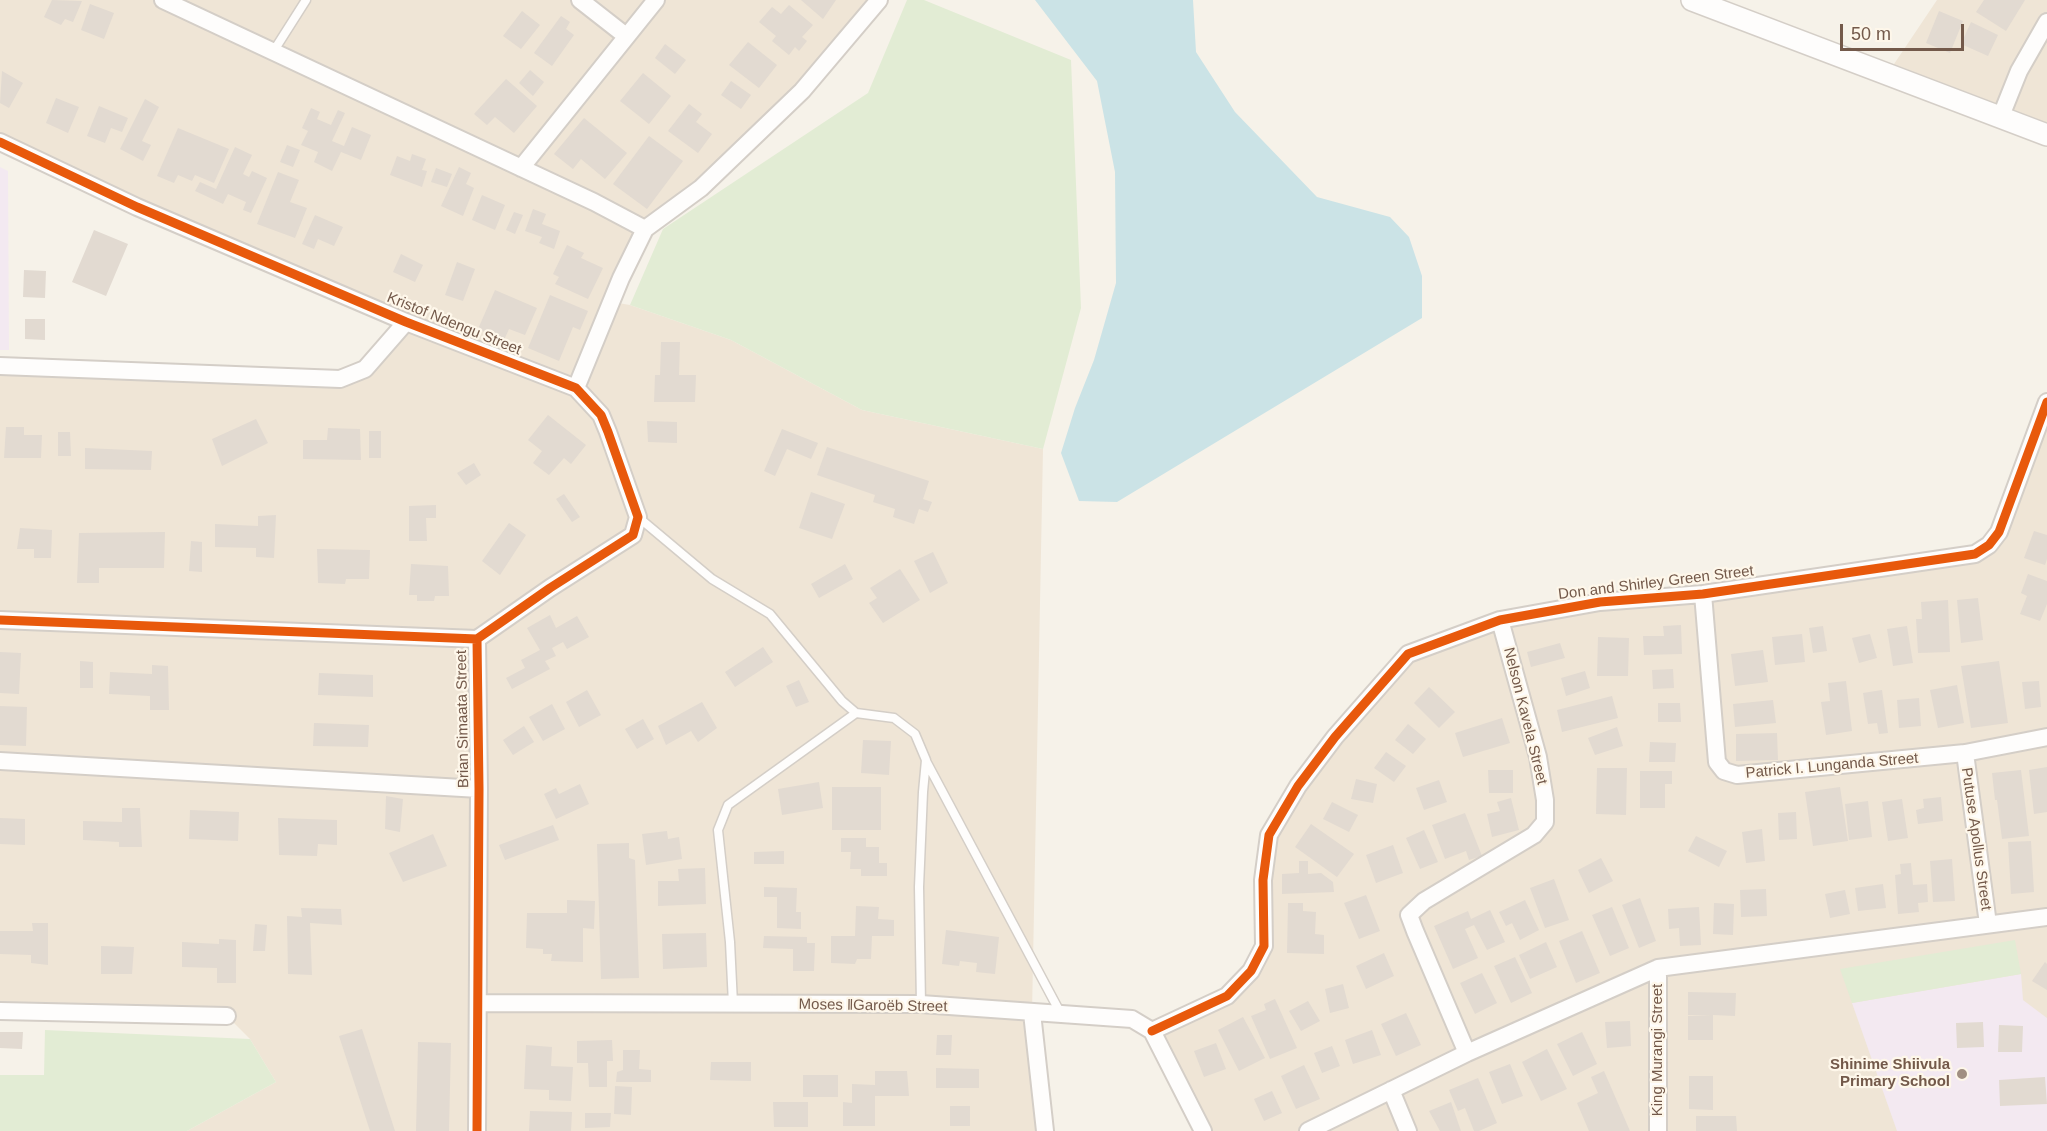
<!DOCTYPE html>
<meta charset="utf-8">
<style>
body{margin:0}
#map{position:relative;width:2047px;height:1131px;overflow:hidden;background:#f6f2e9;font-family:Arial,sans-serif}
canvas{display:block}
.scale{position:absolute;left:1840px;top:24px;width:124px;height:27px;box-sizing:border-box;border:3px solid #73594a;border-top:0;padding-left:8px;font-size:18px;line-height:21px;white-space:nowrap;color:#73594a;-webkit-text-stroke:4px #fef7ea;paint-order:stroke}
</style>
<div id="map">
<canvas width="2047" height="1131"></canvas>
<div class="scale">50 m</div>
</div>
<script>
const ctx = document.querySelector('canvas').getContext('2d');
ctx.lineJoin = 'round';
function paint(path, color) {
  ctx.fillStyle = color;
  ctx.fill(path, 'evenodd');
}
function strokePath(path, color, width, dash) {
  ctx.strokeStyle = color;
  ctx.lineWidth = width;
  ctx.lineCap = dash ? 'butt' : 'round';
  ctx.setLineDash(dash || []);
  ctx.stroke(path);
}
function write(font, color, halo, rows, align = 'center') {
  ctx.font = font + ' Arial,sans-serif';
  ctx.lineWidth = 4.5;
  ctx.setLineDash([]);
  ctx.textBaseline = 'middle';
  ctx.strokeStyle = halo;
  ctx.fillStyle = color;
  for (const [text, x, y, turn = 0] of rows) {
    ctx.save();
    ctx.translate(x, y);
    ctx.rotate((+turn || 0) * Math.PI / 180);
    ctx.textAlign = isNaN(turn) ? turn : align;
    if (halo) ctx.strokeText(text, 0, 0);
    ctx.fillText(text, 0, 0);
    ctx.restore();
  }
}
const residential = new Path2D(`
 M0,0H879L802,91L645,229L612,302L630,305L731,340L862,410L1043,449L1032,1013L1045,1131H187L276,1082L250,1039L227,1016L0,1011V366L340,379L365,369L405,322L0,142Z
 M1937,0H2047V135L1888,73Z
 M2047,402V1131H1203L1152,1031L1227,996L1264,946L1269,835L1408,654L1500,620L1989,545Z`);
const education = new Path2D(`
 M0,167L8,171L9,350H0Z
 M2021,974L2023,1000L2047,1018V1131H1897L1852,1003Z`);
const green = new Path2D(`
 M907,0H924L1071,60L1081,308L1043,449L862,410L731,340L630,305L663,229L868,93Z
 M2015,940L2021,974L1852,1003L1840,969Z
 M45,1030L250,1039L276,1082L187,1131H0V1075H44Z`);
const water = new Path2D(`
 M1035,0H1193L1196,52L1235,112L1317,197L1390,217L1409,237L1422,276V318L1117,502L1079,501L1061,453L1075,408L1094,360L1116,283L1115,172L1097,81Z`);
const building = new Path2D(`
 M52,0L82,1L73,22L65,19L61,25L44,17Z
 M801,0H836L823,19Z
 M1984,0H2025L2006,31L1976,12Z
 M90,4L114,13L104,39L81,30Z
 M789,5L813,25L802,37L807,41L799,51L795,47L789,55L772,41L776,36L759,22L772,7L781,14Z
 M522,11L540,25L521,49L503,36Z
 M1939,11L1963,21L1950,53L1926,43Z
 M561,16L570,22L566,29L574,35L552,66L534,53Z
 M1971,22L1998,35L1988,56L1961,44Z
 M748,42L777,65L759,88L729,65Z
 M665,44L686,60L675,74L655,58Z
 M530,70L544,82L533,96L519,83Z
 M2,71L23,83L9,108L0,103Z
 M643,73L671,96L649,124L620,101Z
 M506,79L537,106L514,133L495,117L487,125L474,114Z
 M731,81L751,95L741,109L721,95Z
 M56,98L79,107L68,133L46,123Z
 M145,99L159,107L142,141L151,145L143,161L120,149Z
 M689,104L702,114L696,122L712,134L698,153L668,131Z
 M99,106L128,118L122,132L111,128L105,143L87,136Z
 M311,108L320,112L317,119L331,125L338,110L345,113L332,141L344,146L352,127L371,135L361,160L341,152L332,171L314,162L318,152L301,145L308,131L302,128Z
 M584,118L627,153L605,179L581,159L573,169L554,154Z
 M178,128L229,149L214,183L195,175L192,181L178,175L174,183L157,176Z
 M649,136L683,161L647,209L613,184Z
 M287,145L300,150L293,167L280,162Z
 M235,147L252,155L243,174L249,177L252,171L267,178L251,213L243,210L246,202L228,194L223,204L195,191L200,182L216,189Z
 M412,154L426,159L422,170L427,171L422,187L390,175L397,156L410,161Z
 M459,167L471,173L466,184L474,188L463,216L441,206Z
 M436,168L452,174L447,187L431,182Z
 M278,172L299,180L290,202L307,208L295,238L257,224Z
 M482,195L505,205L495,230L472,220Z
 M533,209L546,214L542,224L560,231L554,249L539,243L542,237L525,231Z
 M514,212L523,215L515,234L506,230Z
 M315,215L343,227L334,246L318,239L314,249L302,244Z
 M94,230L128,244L106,296L72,282Z
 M567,245L584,253L581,258L603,268L588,299L555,284L559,277L553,274Z
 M401,254L423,265L415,282L393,272Z
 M457,262L475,269L463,301L445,295Z
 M24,270L46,271L45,298L23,297Z
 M495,290L537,308L525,335L509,329L504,340L478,329Z
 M550,295L588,311L580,330L573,327L559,361L528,348Z
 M25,319H45V340L25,339Z
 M661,342H680L679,375H696L695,402H654L655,375H660Z
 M548,415L586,445L571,464L564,458L549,475L533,463L542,451L528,440Z
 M256,419L268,443L222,466L212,439Z
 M647,421L677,422V443L648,442Z
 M6,427H24V435H42L41,458H4Z
 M328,428L360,429L361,460L303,459V440H327Z
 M782,429L818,443L811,459L787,449L775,476L764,471Z
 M369,431H381V458H369Z
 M58,432H70L71,456H58Z
 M827,447L929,481L923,499L932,502L928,512L919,509L914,524L893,517L895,509L873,502L875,495L817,475Z
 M85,448L152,451L151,470L85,469Z
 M474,463L481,475L466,485L457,473Z
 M811,492L845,504L832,539L799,528Z
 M564,494L580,517L572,522L556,499Z
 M436,505V518H426L427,541H409V506Z
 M276,515L274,558L256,557V548L215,547V524L258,526V516Z
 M509,523L526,535L500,575L482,561Z
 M20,528L52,530L51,558H34V549H17Z
 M2034,531L2047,535V559L2045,565L2024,558Z
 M165,532L164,568H99V583H77L79,533Z
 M191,541L202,542V572L189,571Z
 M317,549L370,550L369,579H346L345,584L318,583Z
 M933,552L948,583L930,593L914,561Z
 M411,564L448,566L449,596H435L434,601H417V595H409Z
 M845,564L853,579L819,598L811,584Z
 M900,569L920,600L883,623L869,603L877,598L870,588Z
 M2028,574L2047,581V604L2040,621L2020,614L2027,596L2021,593Z
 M1978,598L1983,640L1961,643L1957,600Z
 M1948,600L1950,652L1918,653L1916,619H1922L1921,602Z
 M550,615L556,628L577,616L589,637L567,649L563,642L552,648L556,656L545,661L550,669L512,689L506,678L525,668L521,660L540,650L527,628Z
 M1681,625L1682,654L1644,655L1643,636H1664L1663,626Z
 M1823,626L1827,651L1813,653L1809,628Z
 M1907,626L1913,663L1893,666L1887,629Z
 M1802,634L1805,662L1775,665L1772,637Z
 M1870,634L1877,658L1859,663L1852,638Z
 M1598,637L1629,638L1628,676H1597Z
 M1560,643L1565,658L1531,667L1527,652Z
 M763,647L773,662L735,687L725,672Z
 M1763,650L1768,682L1735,686L1731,654Z
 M0,652L21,653L19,694L0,693Z
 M80,661L93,662V688H80Z
 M1999,661L2008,723L1971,728L1961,666Z
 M152,665L168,666L169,710H150V696L109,694L110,672L152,674Z
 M1673,669L1674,688L1653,689L1652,670Z
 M1585,671L1590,688L1566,696L1561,678Z
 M319,673L373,675V697L318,695Z
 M799,680L809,702L796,707L786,686Z
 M1846,681L1852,731L1826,735L1821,702L1830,701L1828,683Z
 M2039,681L2041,707L2025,709L2022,682Z
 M1957,685L1964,723L1938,728L1930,690Z
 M1429,687L1455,712L1439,728L1414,703Z
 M587,690L601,715L579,727L566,702Z
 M1882,690L1888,733L1879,734L1877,723L1868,724L1863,693Z
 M1612,696L1618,718L1562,732L1557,710Z
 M1919,698L1921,726L1899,728L1897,700Z
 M1773,700L1776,723L1735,727L1733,704Z
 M702,702L717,728L698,742L691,731L666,745L658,726Z
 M1658,703H1680L1681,722H1658Z
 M552,704L565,729L543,741L529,717Z
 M0,706L27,707L26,746L0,745Z
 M1502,718L1510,743L1463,757L1455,733Z
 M643,719L654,739L637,749L625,729Z
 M314,723L369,725L368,747L313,746Z
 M1408,724L1426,739L1413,754L1395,740Z
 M524,726L534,742L513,755L503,740Z
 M1617,727L1623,746L1595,755L1588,738Z
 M1777,733L1778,760L1736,761V734Z
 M863,740L891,741L889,775L861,773Z
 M1650,742L1676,743L1675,762H1649Z
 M1386,752L1406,766L1394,782L1374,768Z
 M2047,767V812L2034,814L2029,770Z
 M1597,768H1627L1626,815L1596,814Z
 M1488,770H1513V793H1489Z
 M2021,770L2029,836L2002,839L1997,800H1995L1992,773Z
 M1640,771H1672V784H1665V808H1640Z
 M1356,779L1377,784L1373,803L1351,799Z
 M1439,780L1447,802L1424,810L1416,788Z
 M819,782L823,808L782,815L778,789Z
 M580,784L589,804L556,819L544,794L556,788L559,794Z
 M832,787H881V830H832Z
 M1840,787L1848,841L1813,846L1805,792Z
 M386,796L403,799L400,832L385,829Z
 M1941,797L1943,821L1918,824L1916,810L1924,808L1923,799Z
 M1511,798L1519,830L1492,837L1487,814L1500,811L1497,802Z
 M1902,799L1908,838L1888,841L1882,802Z
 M1868,801L1872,837L1849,840L1845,804Z
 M1332,802L1358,815L1349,832L1323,819Z
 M122,808H140L142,847H119V842L83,840V821L122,822Z
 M190,810L239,812L238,841L189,839Z
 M1796,812L1797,839L1779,840L1778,813Z
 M1465,813L1482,856L1469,860L1466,851L1445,859L1432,825Z
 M0,818L25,819V845L0,844Z
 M278,818L337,820V845L318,844L317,856L279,855Z
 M1311,824L1354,854L1337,877L1295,847Z
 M553,825L559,840L505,860L499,845Z
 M1762,829L1765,861L1746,863L1742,832Z
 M1424,830L1438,862L1420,869L1406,838Z
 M667,831L668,839L679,837L682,859L646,865L642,834Z
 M433,834L447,866L403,882L389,853Z
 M1696,836L1727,851L1719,867L1688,851Z
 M841,838H866V847H879V863H887V876H861V869H850L851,852H841Z
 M2031,841L2034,892L2011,894L2008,842Z
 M629,843V858L635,860L639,978L601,979L597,844Z
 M1393,845L1403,873L1376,883L1366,855Z
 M784,851V864H754V852Z
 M1601,858L1613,881L1589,893L1578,870Z
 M1952,859L1955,901L1933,902L1930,861Z
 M1299,861H1308V874L1321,873L1333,882L1334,892L1282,894V874L1299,873Z
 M1911,863L1913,885L1927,884L1928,902L1918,903L1919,912L1898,914L1895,875L1901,874L1900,864Z
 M705,868L706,904L658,906V881H679L678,869Z
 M1554,879L1569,920L1545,928L1530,888Z
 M1883,884L1886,908L1858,911L1855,888Z
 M764,887L797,888L796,912H801V929L777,928V897H764Z
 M1766,889L1767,916L1741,917L1740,890Z
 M1845,890L1850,914L1830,918L1825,894Z
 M1366,895L1380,931L1359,939L1344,903Z
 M1640,898L1656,941L1639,948L1622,905Z
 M567,900L595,901L594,929L583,928V962L551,961L552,954H543V949L526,948L527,913H567Z
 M1525,900L1539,930L1520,940L1512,923L1506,926L1499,912Z
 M1288,903H1303V911L1316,912L1315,934L1324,935V954L1287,953Z
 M1714,903L1734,904L1733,935L1713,934Z
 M856,906L879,907L878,919L894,920V936H872L871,959H857L855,964L831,963V936H855Z
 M1612,907L1629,948L1610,956L1592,915Z
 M1699,907L1701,945L1680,946L1679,928L1669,929L1668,909Z
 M301,908L341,909L342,925L310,923L312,975L288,974L287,916L302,917Z
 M1490,910L1505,942L1487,950L1474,925L1465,929L1478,958L1453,969L1434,926L1468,911L1471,919Z
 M32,923H48V965L31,963V955L0,954V931H33Z
 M255,924L267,925L265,951H253Z
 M946,930L999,937L995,974L976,972L977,963L960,961L959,966L942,964Z
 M1582,931L1600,973L1576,983L1559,941Z
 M706,933L707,967L663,969L662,934Z
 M764,936L807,937V943H815L814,971H793V949L763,948Z
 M219,939L236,940V983H217V968L182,967V942L219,944Z
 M1546,942L1557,967L1530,979L1519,955Z
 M101,946L134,947L132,974H101Z
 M1384,953L1394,976L1366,989L1356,966Z
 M1515,957L1532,993L1511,1003L1494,966Z
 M2045,962L2047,964V990L2032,981Z
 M1482,973L1497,1003L1475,1014L1460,983Z
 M1343,984L1349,1008L1330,1013L1325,989Z
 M1688,992L1736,993L1735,1016L1713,1015V1040H1688V1016L1711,1015H1688Z
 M1275,999L1297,1048L1270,1059L1251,1016L1266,1010L1264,1004Z
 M1308,1001L1320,1021L1301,1031L1289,1011Z
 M1406,1013L1421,1045L1396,1056L1381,1024Z
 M1243,1017L1265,1058L1239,1071L1218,1030Z
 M1630,1021L1631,1046L1607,1048L1605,1022Z
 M1983,1022L1984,1047L1957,1048L1956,1023Z
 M1999,1025L2023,1026L2022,1052H1998Z
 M362,1029L395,1131H370L339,1036Z
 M1372,1030L1381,1055L1353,1064L1345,1040Z
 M0,1032H23L22,1049L0,1048Z
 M1582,1032L1597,1064L1573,1076L1557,1044Z
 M937,1035H952L951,1055H936Z
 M612,1040L613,1061H607V1087H589L588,1063H577V1041Z
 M418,1042L451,1043L449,1131H416Z
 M1216,1043L1226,1069L1204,1077L1194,1051Z
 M526,1045L552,1047L551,1066L573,1067L571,1101L549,1100V1090L524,1089Z
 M1332,1046L1340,1066L1322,1073L1314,1053Z
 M1547,1049L1567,1089L1541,1101L1522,1062Z
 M623,1050H640L639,1069L651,1070V1082H616L617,1072L623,1070Z
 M711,1062H751V1081L710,1080Z
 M1510,1064L1523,1096L1502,1104L1489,1072Z
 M1304,1065L1320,1099L1296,1109L1281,1076Z
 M936,1068L979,1069V1088H936Z
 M875,1071H907L909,1096H875V1126H843V1102L852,1103V1084L875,1085Z
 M1604,1071L1630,1131H1589L1577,1103L1598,1093L1591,1077Z
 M803,1075H838V1097H803Z
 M1689,1076H1713V1110L1689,1109Z
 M2045,1077L2047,1104L2000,1106L1999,1080Z
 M1478,1078L1497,1123L1479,1131H1474L1465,1108L1458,1111L1449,1090Z
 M615,1086L632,1087L631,1115L614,1114Z
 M1272,1091L1282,1113L1264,1121L1254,1099Z
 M773,1102H808V1127H774Z
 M1451,1102L1461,1131H1440L1429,1111Z
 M950,1106H970V1126H950Z
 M530,1111L572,1112L571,1131H529Z
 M585,1113H611L610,1127L585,1128Z
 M1696,1116H1736L1737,1131H1696Z`);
const service = new Path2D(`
 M273,52L306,0
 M638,517L712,579L770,614L842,701L856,713L894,718L915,734L926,760L923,792L919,887L921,1004
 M926,761L1061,1014
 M733,1004L730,942L718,830L728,805L856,713`);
const minor = new Path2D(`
 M163,0L594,202L645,229
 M580,0L626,36
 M2001,116L2019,71L2047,22
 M0,142L137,207L406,322L576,388L601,415L608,432L638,517L633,535L550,588L477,639
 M521,168L656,0
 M0,366L340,379L365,369L406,322
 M576,388L621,278L645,229L701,188L802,91L879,0
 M1703,594L1717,762L1724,771L1737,775L1965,753L2047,737
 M0,620L477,639L479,789L477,1131
 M1965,753L1988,924
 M0,761L479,789
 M1658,968V1131
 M479,1003L921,1004L1132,1019L1152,1031L1203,1131
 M0,1011L227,1016
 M1032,1013L1045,1131
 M1152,1031L1227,996L1251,971L1264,946L1263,880L1269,835L1298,786L1335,737L1408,654L1500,620L1600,602L1703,594L1975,554L1989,545L1999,532L2047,402
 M1467,1053L1415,931L1409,915L1424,901L1534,835L1545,822V800L1538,757L1500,620
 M1391,1090L1408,1131
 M1308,1131L1467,1053L1658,968L2047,917`);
const tertiary = new Path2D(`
 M1692,0L2047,135`);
const cycleway = new Path2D(`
 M0,142L137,207L406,322L576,388L601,415L608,432L638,517L633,535L550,588L477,639
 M0,620L477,639L479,789L477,1131
 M1152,1031L1227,996L1251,971L1264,946L1263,880L1269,835L1298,786L1335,737L1408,654L1500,620L1600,602L1703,594L1975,554L1989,545L1999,532L2047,402`);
const markers = [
 [1962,1074,6,"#a18f82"]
];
const streetNames = [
 ["Kristof Ndengu Street",454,324,22],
 ["Don and Shirley Green Street",1656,583,-7],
 ["Nelson Kavela Street",1525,716,76],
 ["Brian Simaata Street",463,719,-91],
 ["Patrick I. Lunganda Street",1832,766,-5],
 ["Putuse Apollus Street",1976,839,82],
 ["Moses ǁGaroëb Street",873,1006,1],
 ["King Murangi Street",1658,1050,-90]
];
const poiNames = [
 ["Shinime Shiivula",1950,1065],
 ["Primary School",1950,1082]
];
paint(residential, '#efe5d6');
paint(education, '#f3e9f1');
paint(green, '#e2ecd4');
paint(water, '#cbe3e6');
paint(building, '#e2dad1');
strokePath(service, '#d4cec7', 11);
strokePath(minor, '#d4cec7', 20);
strokePath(tertiary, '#d4cec7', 24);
strokePath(service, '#fefdfc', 8);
strokePath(minor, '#fefdfc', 16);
strokePath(tertiary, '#fefdfc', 21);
strokePath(cycleway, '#e8590c', 9);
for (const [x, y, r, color] of markers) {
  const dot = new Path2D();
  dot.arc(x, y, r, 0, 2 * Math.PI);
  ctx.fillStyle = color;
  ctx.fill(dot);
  strokePath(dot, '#fef7ea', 2);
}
write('15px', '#73594a', '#fef7ea', streetNames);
write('bold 15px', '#73594a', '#fef7ea', poiNames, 'right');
</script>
